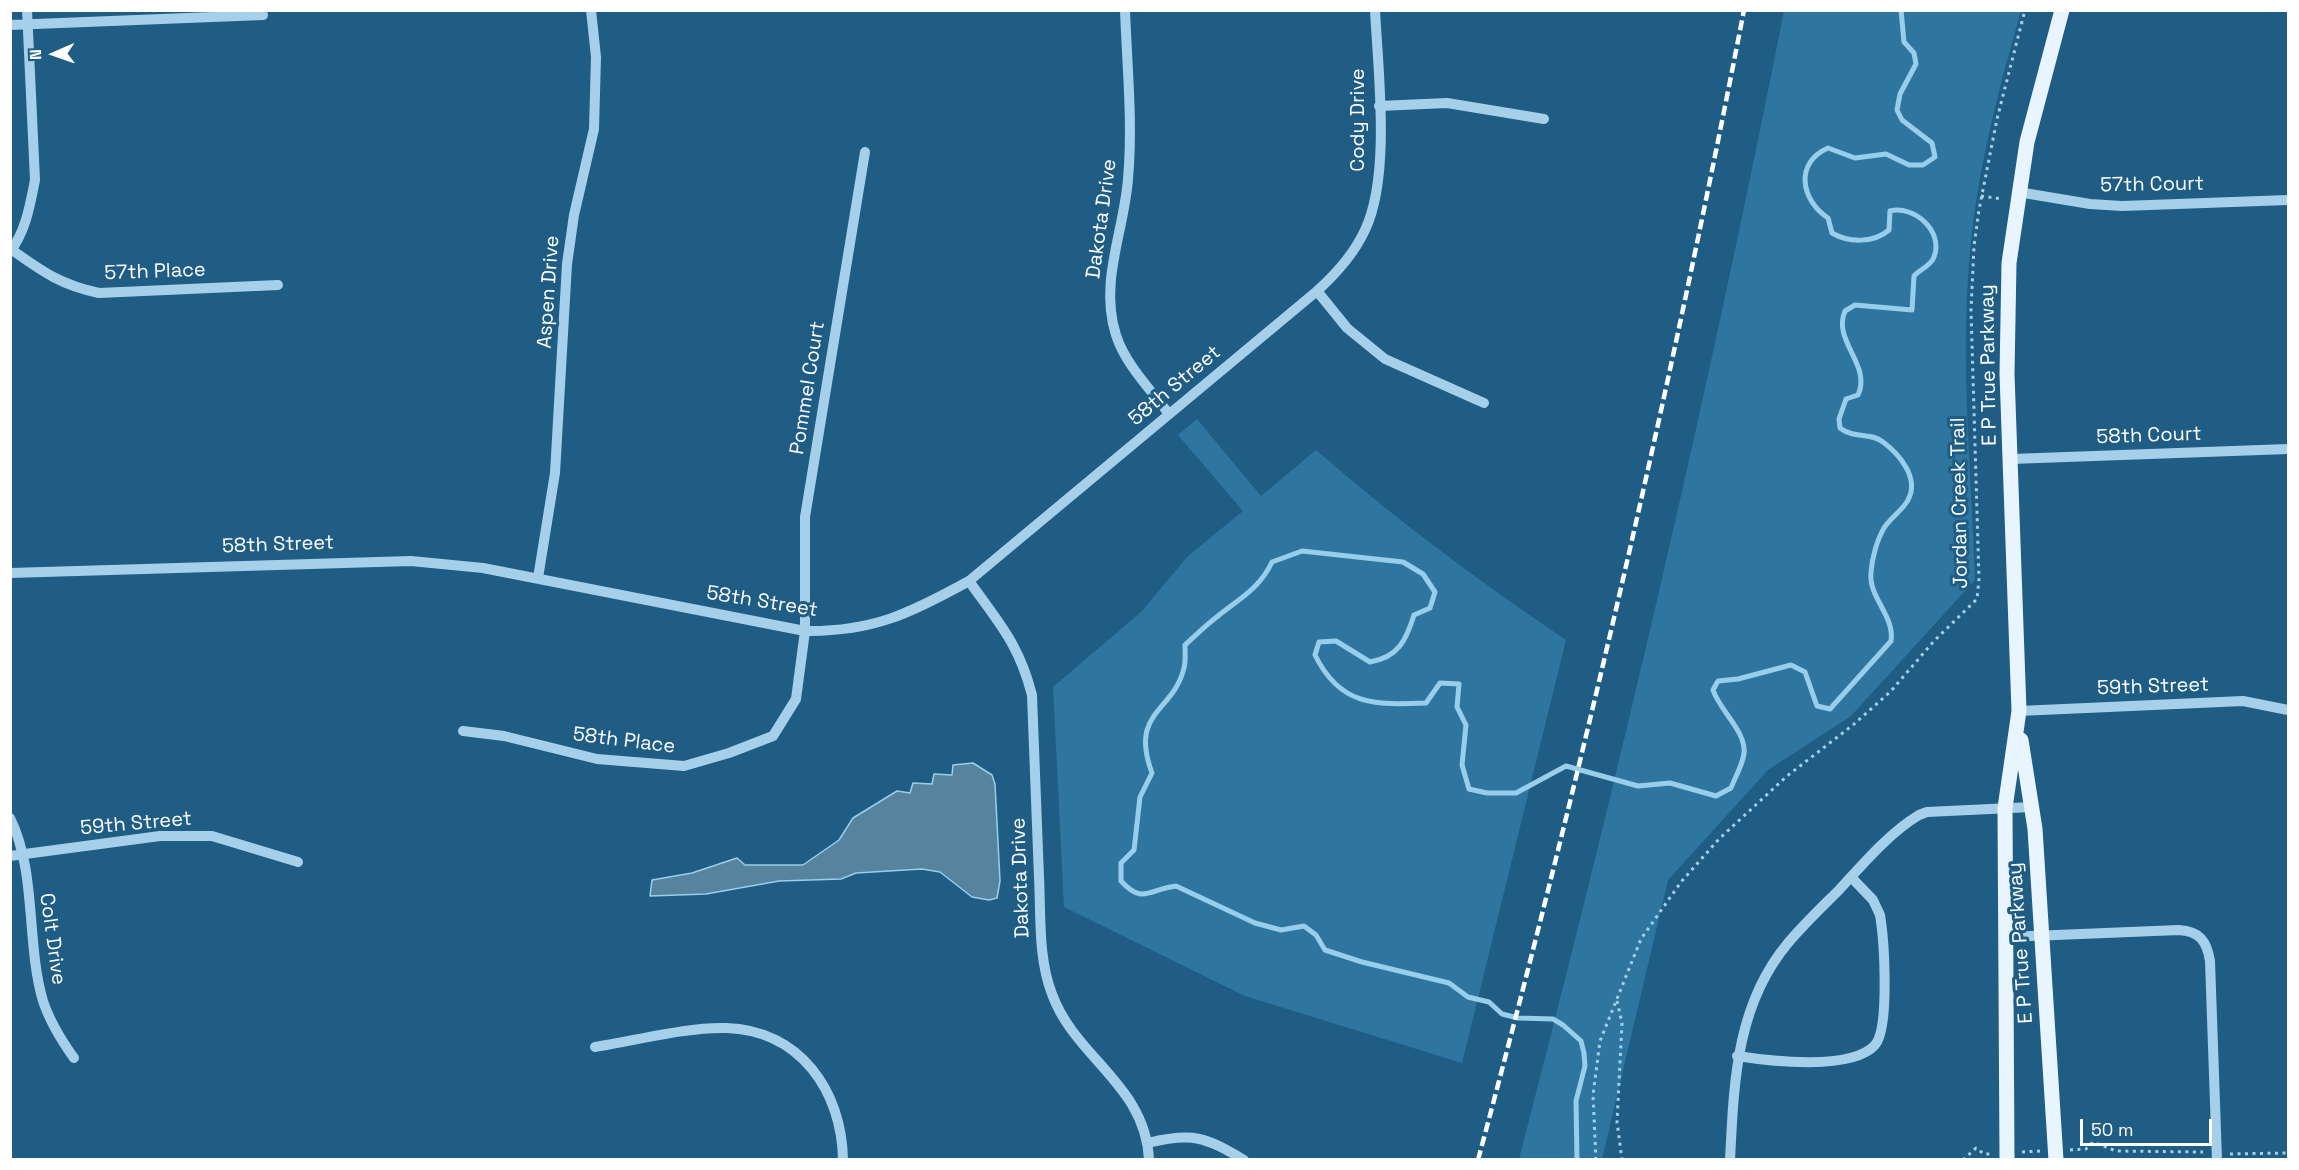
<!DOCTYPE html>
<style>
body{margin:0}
#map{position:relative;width:2299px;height:1170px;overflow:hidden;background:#1f5d84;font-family:"Space Grotesk",sans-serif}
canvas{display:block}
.frame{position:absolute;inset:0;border:12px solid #fff;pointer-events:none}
.north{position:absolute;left:24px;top:24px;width:60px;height:60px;-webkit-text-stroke:4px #1f5d84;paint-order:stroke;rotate:268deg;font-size:16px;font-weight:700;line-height:24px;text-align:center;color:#fff}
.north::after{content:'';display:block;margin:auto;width:21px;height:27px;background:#fff;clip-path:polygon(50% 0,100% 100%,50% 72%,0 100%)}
.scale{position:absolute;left:2080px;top:1119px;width:132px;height:27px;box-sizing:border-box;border:3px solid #fff;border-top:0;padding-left:8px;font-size:18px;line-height:21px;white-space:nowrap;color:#fff;-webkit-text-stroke:4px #1f5d84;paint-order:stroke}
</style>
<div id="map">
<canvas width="2299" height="1170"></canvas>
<div class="frame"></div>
<div class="north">N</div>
<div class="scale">50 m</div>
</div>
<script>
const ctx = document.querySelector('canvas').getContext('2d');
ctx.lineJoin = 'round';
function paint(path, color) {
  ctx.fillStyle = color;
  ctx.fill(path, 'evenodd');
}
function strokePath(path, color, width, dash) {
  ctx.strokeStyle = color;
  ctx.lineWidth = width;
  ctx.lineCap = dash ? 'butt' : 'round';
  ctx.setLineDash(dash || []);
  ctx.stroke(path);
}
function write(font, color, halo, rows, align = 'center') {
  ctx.font = font + ' "Space Grotesk",sans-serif';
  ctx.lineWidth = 6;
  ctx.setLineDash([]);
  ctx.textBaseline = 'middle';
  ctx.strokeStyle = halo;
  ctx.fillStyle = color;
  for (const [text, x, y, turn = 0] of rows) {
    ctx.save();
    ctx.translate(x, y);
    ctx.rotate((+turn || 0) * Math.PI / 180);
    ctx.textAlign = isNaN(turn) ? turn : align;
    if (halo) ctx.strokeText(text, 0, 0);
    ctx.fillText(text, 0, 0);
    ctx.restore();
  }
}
const green = new Path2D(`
 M1784,11H2021C2001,81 1982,151 1973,224C1958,341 1971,462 1975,580L1851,716L1768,770L1668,880L1602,1159H1519C1618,779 1708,396 1784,11Z
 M1197,419L1261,496L1316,450C1395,519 1479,581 1566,640L1462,1063L1245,996L1064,907L1053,687L1141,612L1188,556L1243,511L1178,435Z`);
const water = new Path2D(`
 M973,763L992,775L995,784L1000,881L997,898L989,900L972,897L940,872L922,869L856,873L841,879L779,881L706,894L650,896L652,880L692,873L737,858L745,865H803L839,840L853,818L897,791L910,793L913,783L932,784L934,774L952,775L953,765Z`);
const stream = new Path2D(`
 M1577,1160L1576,1101L1585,1066L1584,1053L1581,1041L1563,1025L1553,1019L1518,1018L1502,1014L1489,1002L1468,997L1449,983L1362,962L1325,950L1316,935L1304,926L1281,930L1255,923L1176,886C1149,889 1143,905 1121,881V863L1134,850L1140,797L1152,773C1129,711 1173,713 1184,668C1186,661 1185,652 1185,645C1196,635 1206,625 1218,616C1239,599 1260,588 1272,562L1302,551L1403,562L1423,574L1435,592L1430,608L1414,615C1406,641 1398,657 1370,662L1336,641L1319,642L1315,655C1340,706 1374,705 1426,703L1440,683L1459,684L1457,707L1466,725L1462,765L1469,789L1487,793H1516L1566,766L1638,786L1670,783L1716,796L1731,788C1735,777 1746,759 1744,748C1742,728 1720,710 1713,690L1718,681L1738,679L1791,665L1805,672L1817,706L1830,709L1891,641C1895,616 1868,597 1871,572C1872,558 1877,540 1884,528C1890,518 1903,510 1908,500C1920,478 1899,454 1883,442C1871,432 1854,439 1840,428L1839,419L1846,399L1858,395C1872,365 1832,341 1845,311L1855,305L1912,310L1914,276C1920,269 1931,266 1934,257C1944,231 1914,205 1890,211L1889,230C1874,243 1849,243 1832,233L1828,218C1801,200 1794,163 1828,148L1855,158L1886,154L1909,165H1923L1935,157L1932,143L1902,120L1897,110L1900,94L1916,64L1914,53L1904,42L1901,10`);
const path = new Path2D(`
 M1981,196L2003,199
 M1617,1001L1622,1023L1617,1122L1622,1160
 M2070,1150L2086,1149L2093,1142L2116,1151L2203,1152
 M2022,1152L2040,1151
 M2230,1154L2288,1153
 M1596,1160L1593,1095L1600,1041L1641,939L1681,882L1719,839L1787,776L1853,725L1891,691L1934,641L1977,599L1979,579L1971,310L1974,246L1979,210L1997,119L2025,10
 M1963,1160L1976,1148L1984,1154H1992`);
const minor = new Path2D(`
 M1125,10C1127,66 1133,123 1128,179C1124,232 1099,282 1116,335C1125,364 1151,390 1169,414
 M10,25L263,15
 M1379,106L1447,103L1544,119
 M2018,192L2090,204L2122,206L2288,200
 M12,250C43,272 61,285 99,293L278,285
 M10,252C26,231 30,205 35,180L27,10
 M1317,291L1347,328L1385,359L1484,403
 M2011,459L2288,449
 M10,573L411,561L483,568L805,631C873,632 911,613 969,581L1317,291C1337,273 1354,254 1365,230C1391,176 1378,70 1375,10
 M538,578L555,473L567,264L574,215L594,129L596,57L591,10
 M969,581C999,623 1019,644 1032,695C1034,756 1037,817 1039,877C1041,916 1038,958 1052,994C1075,1058 1146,1085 1149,1160
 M2019,711L2243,701L2288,710
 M463,731L504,736L597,759L684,766L729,753L773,736L796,699L805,631V517L865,152
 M10,818C37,872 26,944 43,1001C50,1022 61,1040 74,1058
 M10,856L160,836H212L298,862
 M2007,937L2179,930C2199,931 2207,941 2210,961L2217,1160
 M595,1047C635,1041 685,1027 726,1028C800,1030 842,1091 843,1160
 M1737,1056C1769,1061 1852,1071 1875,1045C1890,1028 1884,939 1880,915L1873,900L1851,877
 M1148,1143C1193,1132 1205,1137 1244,1160
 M1730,1160C1734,1082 1736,1005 1788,943C1804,924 1822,907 1839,890C1863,864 1889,833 1919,815L1927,812L2032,807`);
const major = new Path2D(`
 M2021,740L2035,829L2056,1160
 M2007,1160L2005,808L2019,711L2007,374L2009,263L2027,142L2062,10`);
const rail = new Path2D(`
 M1478,1160C1580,780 1669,396 1744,10`);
const streetNames = [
 ["Cody Drive",1359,120,-90],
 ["57th Court",2152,185,-1],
 ["Dakota Drive",1102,219,-82],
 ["57th Place",155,272,-2],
 ["Aspen Drive",549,292,-86],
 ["E P True Parkway",1989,365,-91],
 ["58th Street",1175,386,-40],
 ["Pommel Court",808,388,-81],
 ["58th Court",2149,436,-2],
 ["Jordan Creek Trail",1960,503,-91],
 ["58th Street",278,545,-2],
 ["58th Street",762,602,9],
 ["59th Street",2153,687,-2],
 ["58th Place",624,741,7],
 ["59th Street",136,824,-5],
 ["Dakota Drive",1021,878,-92],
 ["Colt Drive",52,939,82],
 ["E P True Parkway",2021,943,-94]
];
paint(green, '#2e76a0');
paint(water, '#56839e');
strokePath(water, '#99ceeb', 1.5);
strokePath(stream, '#99ceeb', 5);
strokePath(path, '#a6d0e9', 3, [3, 4.5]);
strokePath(minor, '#a6d0e9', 10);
strokePath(major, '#e9f5fe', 15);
strokePath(rail, '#fff', 4.5, [10, 4.5]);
write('20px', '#fff', '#1f5d84', streetNames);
</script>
